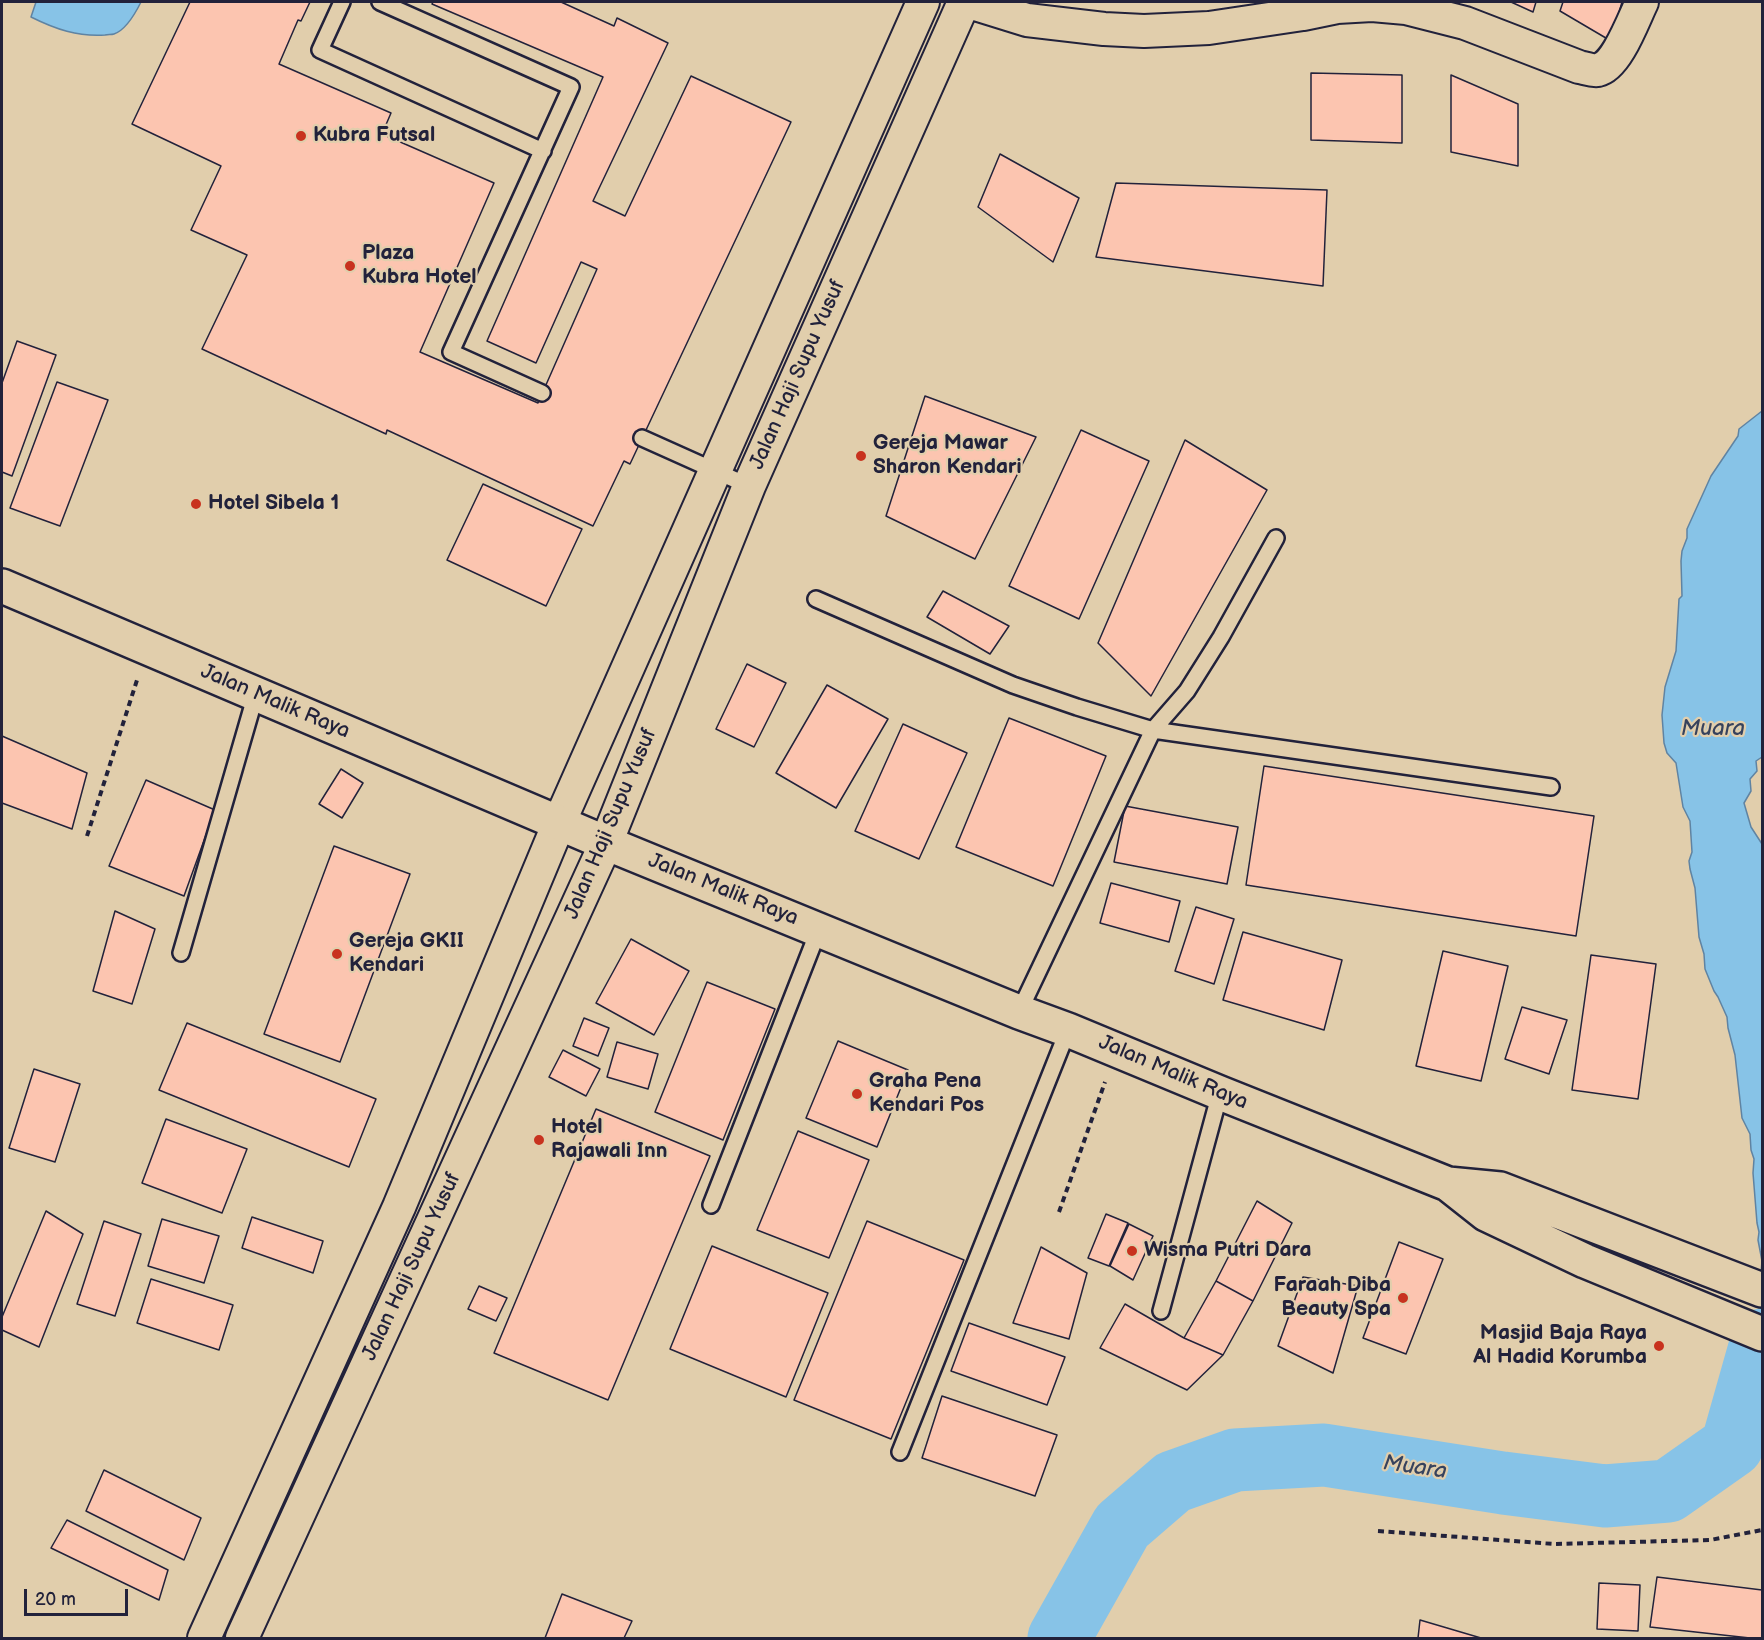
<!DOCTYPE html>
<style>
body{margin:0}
#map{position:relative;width:1764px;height:1640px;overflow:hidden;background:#e1ceac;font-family:"Balsamiq Sans",sans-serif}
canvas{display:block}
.frame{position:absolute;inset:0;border:3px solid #22223b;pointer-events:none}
.scale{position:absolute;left:24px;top:1589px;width:104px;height:27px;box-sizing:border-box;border:3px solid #22223b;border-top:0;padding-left:8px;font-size:18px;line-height:21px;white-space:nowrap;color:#22223b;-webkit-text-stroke:4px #e1ceac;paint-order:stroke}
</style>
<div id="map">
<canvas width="1764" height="1640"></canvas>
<div class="frame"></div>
<div class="scale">20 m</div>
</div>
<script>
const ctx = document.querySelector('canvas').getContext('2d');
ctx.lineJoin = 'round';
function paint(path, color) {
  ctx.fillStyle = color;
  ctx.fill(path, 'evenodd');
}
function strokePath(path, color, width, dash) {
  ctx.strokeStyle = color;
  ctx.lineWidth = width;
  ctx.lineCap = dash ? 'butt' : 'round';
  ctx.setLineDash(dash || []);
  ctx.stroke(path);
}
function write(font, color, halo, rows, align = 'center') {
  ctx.font = font + ' "Balsamiq Sans",sans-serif';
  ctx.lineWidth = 4.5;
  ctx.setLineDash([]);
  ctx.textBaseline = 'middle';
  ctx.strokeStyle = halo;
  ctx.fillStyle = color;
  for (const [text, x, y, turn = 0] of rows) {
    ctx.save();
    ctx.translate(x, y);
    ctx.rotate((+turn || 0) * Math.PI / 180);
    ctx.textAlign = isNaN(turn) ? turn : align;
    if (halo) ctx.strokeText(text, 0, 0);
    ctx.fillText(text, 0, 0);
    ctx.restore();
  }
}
const water = new Path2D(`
 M36,2H141C136,12 126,30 114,34C111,35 108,34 105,35C78,37 55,29 31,17Z
 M1762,411V757L1756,761L1757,771L1750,779L1751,791L1744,803L1751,827L1762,844V1274L1761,1273L1762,1261L1758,1240L1759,1232L1757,1223L1753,1173L1754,1159L1751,1150L1750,1134L1742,1118L1735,1055L1728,1028L1727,1017L1718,997L1714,991L1705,969L1704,954L1699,937L1695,888L1690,869L1689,861L1692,852L1690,821L1683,807L1676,763L1667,753L1664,743L1662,715L1665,687L1676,651L1679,599L1682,596L1681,561L1682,551L1687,538V529L1711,476L1738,436L1739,429Z`);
const river = new Path2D(`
 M1059,1638L1122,1526L1173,1482L1235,1460L1324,1455L1503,1483L1605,1496L1668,1491L1732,1446L1762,1340`);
const building = new Path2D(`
 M190,2H310L301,21L298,20L279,64L391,113L382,134L494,183L420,352L538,403L597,269L581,262L536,363L487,341L603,77L432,4L433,2H561L614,26L617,18L668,43L593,201L625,216L691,76L791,122L630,464L624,461L593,526L387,430L386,434L202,349L247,255L191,230L221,166L132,124Z
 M1511,2H1536L1533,12Z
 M1563,2H1622L1611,41L1560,11Z
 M1311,73L1402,75V143L1311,140Z
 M1451,75L1518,104V166L1451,152Z
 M1000,154L1079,198L1053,262L978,207Z
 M1116,183L1327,190L1323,286L1096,257Z
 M17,341L56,355L12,476L2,472V383Z
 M57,382L108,400L60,526L10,508Z
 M925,396L1036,437L975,559L886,516Z
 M1081,430L1149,461L1079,619L1009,586Z
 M1185,440L1267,490L1151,696L1098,643Z
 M483,484L582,529L546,606L447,560Z
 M943,591L1009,626L990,654L927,617Z
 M747,664L786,683L754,747L716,729Z
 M827,685L888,719L836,808L776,773Z
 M1009,718L1106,756L1053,886L956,847Z
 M903,724L967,753L919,859L855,831Z
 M2,736L87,773L72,829L2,803Z
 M1264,766L1594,816L1576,936L1246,885Z
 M341,769L363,783L342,818L319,804Z
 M146,780L215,810L184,896L109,866Z
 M1125,806L1238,827L1227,884L1114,862Z
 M334,846L410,874L340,1062L264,1034Z
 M1111,883L1180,901L1169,942L1100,923Z
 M1196,907L1234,919L1214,984L1175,971Z
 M115,911L155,929L132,1004L93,991Z
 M1243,932L1342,960L1324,1030L1223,1000Z
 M631,939L689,971L654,1035L596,1003Z
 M1443,951L1508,966L1481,1081L1416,1066Z
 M1591,955L1656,964L1638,1099L1572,1090Z
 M707,982L775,1009L723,1140L655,1112Z
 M1522,1007L1567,1020L1549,1074L1505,1059Z
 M584,1018L609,1028L598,1056L573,1046Z
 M187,1023L376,1099L349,1167L159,1090Z
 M838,1041L908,1070L877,1147L806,1118Z
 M617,1042L658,1054L648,1089L607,1077Z
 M563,1050L600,1069L586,1096L549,1077Z
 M34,1069L80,1084L55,1162L9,1148Z
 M596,1109L710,1156L608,1400L494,1353Z
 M166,1119L247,1149L222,1213L142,1183Z
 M798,1131L869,1160L829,1258L757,1230Z
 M1257,1201L1292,1223L1253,1301L1216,1281Z
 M46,1211L83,1234L39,1347L2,1330V1317Z
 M1106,1214L1128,1223L1109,1266L1088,1258Z
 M252,1217L323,1241L313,1273L242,1248Z
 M162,1219L219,1236L204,1283L148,1266Z
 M104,1221L141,1234L115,1316L77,1304Z
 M867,1221L964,1260L891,1439L794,1400Z
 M1129,1224L1153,1236L1133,1280L1110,1266Z
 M1399,1242L1443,1259L1406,1354L1363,1338Z
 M712,1246L828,1293L786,1397L670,1349Z
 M1041,1247L1087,1273L1069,1339L1013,1323Z
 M1303,1277L1358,1286L1333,1373L1278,1346Z
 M151,1279L233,1305L219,1350L137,1323Z
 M1216,1281L1253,1301L1223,1355L1184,1338Z
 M479,1286L507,1298L496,1321L468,1309Z
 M1125,1304L1184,1338L1223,1355L1187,1390L1100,1348Z
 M969,1323L1065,1357L1047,1405L951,1371Z
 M942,1396L1057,1435L1035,1496L922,1458Z
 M104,1470L201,1518L184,1560L86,1511Z
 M67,1520L168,1570L159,1600L51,1548Z
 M1657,1577L1762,1590V1638H1750L1650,1627Z
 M1599,1583L1640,1585L1638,1631L1597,1629Z
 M562,1594L632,1621L624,1638H545Z
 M1420,1620L1481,1638H1418Z`);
const path = new Path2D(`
 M87,836L137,680
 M1059,1212L1105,1082
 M1378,1531L1554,1544L1710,1540L1762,1530`);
const lane = new Path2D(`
 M342,2L320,50L543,151
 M380,2L571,87L451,352L542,393
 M642,438L749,486
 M816,599L1013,685L1077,707L1153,730L1551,787
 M181,953L256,694
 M1019,1012L1153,730L1187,691L1221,637L1276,538
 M711,1205L819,929
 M1161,1311L1220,1093
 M900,1452L1068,1030`);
const street = new Path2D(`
 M969,2L1027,20L1104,29L1144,31L1209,28L1303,14
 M1307,2L1303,14L1337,7L1372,5L1406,8L1465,23L1579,67C1585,68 1592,71 1598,70C1617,66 1634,18 1642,2
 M204,1638L399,1207L559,823L923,2
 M242,1638L606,843L749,486L964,2`);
const secondary = new Path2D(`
 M2,586L606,843L1019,1012L1068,1030L1220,1093L1448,1184L1500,1189L1762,1290
 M1448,1184L1486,1214L1585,1261L1762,1334`);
const markers = [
 [301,136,6,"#c8321e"],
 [350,266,6,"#c8321e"],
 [861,456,6,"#c8321e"],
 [196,504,6,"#c8321e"],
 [337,954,6,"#c8321e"],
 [857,1094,6,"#c8321e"],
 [539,1140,6,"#c8321e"],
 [1132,1251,6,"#c8321e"],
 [1403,1298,6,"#c8321e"],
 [1659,1346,6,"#c8321e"]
];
const poiNames = [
 ["Kubra Futsal",313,136],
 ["Plaza",362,254],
 ["Kubra Hotel",362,278],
 ["Gereja Mawar",873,444],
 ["Sharon Kendari",873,468],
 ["Hotel Sibela 1",208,504],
 ["Gereja GKII",349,942],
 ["Kendari",349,966],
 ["Graha Pena",869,1082],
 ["Kendari Pos",869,1106],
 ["Hotel",551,1128],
 ["Rajawali Inn",551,1152],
 ["Wisma Putri Dara",1144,1251],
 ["Faraah Diba",1391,1286,"right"],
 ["Beauty Spa",1391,1310,"right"],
 ["Masjid Baja Raya",1647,1334,"right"],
 ["Al Hadid Korumba",1647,1358,"right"]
];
const streetNames = [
 ["Jalan Haji Supu Yusuf",798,375,-66],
 ["Jalan Malik Raya",275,702,23],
 ["Jalan Haji Supu Yusuf",611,824,-67],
 ["Jalan Malik Raya",723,890,22],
 ["Jalan Malik Raya",1173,1073,23],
 ["Jalan Haji Supu Yusuf",412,1267,-65]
];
const waterNames = [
 ["Muara",1713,729],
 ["Muara",1415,1468,8]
];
paint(water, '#87c3e7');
strokePath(water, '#5f83a2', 1.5);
strokePath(river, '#87c3e7', 63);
paint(building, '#fcc5b0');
strokePath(building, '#22223b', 1.5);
strokePath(lane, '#22223b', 20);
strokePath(street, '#22223b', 36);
strokePath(secondary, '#22223b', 38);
strokePath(path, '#22223b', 4, [6, 4.5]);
strokePath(lane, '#e1ceac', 15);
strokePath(street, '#e1ceac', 32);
strokePath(secondary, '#e1ceac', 33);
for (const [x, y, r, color] of markers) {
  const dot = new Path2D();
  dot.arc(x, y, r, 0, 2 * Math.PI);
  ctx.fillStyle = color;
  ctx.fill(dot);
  strokePath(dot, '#e1ceac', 2);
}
write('bold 21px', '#22223b', '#e1ceac', poiNames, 'left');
write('21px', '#22223b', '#e1ceac', streetNames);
write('italic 22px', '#36425d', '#e1ceac', waterNames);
</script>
